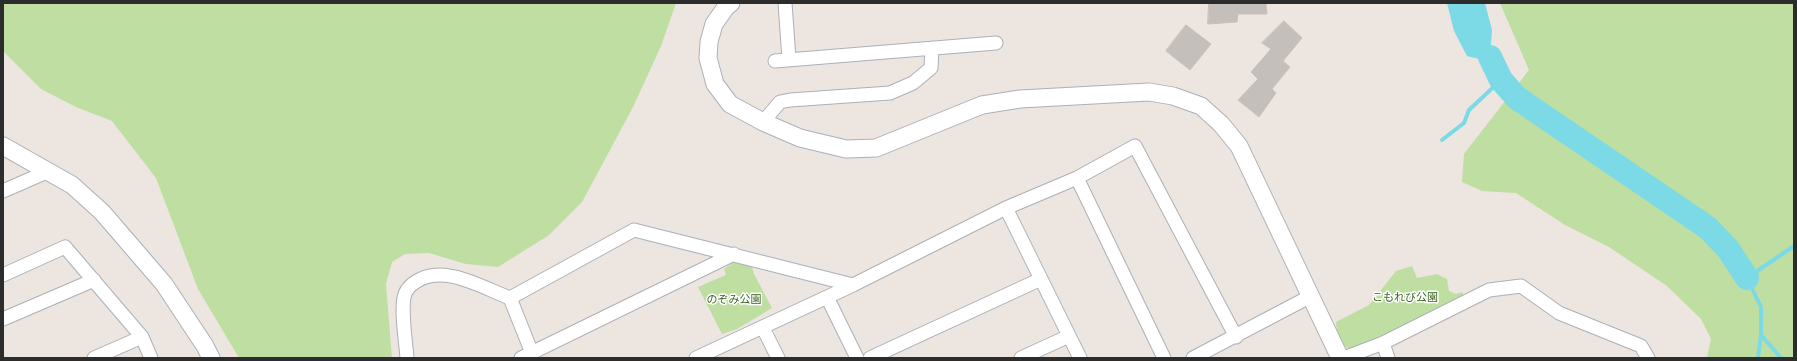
<!DOCTYPE html>
<meta charset="utf-8">
<style>
body{margin:0}
#map{position:relative;width:1797px;height:361px;overflow:hidden;background:#ede5e0;font-family:Raleway,sans-serif}
canvas{display:block}
.frame{position:absolute;inset:0;border:4px solid #2c2c2c;pointer-events:none}
</style>
<div id="map">
<canvas width="1797" height="361"></canvas>
<div class="frame"></div>
</div>
<script>
const ctx = document.querySelector('canvas').getContext('2d');
ctx.lineJoin = 'round';
function paint(path, color) {
  ctx.fillStyle = color;
  ctx.fill(path, 'evenodd');
}
function strokePath(path, color, width, dash) {
  ctx.strokeStyle = color;
  ctx.lineWidth = width;
  ctx.lineCap = dash ? 'butt' : 'round';
  ctx.setLineDash(dash || []);
  ctx.stroke(path);
}
function write(font, color, halo, rows, align = 'center') {
  ctx.font = font + ' Raleway,"Noto Sans JP",sans-serif';
  ctx.lineWidth = 3;
  ctx.setLineDash([]);
  ctx.textBaseline = 'middle';
  ctx.strokeStyle = halo;
  ctx.fillStyle = color;
  for (const [text, x, y, turn = 0] of rows) {
    ctx.save();
    ctx.translate(x, y);
    ctx.rotate((+turn || 0) * Math.PI / 180);
    ctx.textAlign = isNaN(turn) ? turn : align;
    if (halo) ctx.strokeText(text, 0, 0);
    ctx.fillText(text, 0, 0);
    ctx.restore();
  }
}
const green = new Path2D(`
 M3,3H676L661,46L633,107L603,163L582,202L549,235L498,267L466,264L429,253L405,254L392,262L386,284L392,358H239L198,289L156,178L112,121L76,107L41,89L3,51Z
 M1500,3H1794V358H1707L1711,339L1701,319L1667,286L1609,247L1565,225L1516,193L1482,191L1462,182L1464,154L1529,70Z
 M734,262L751,263L754,274L772,308L737,329L722,334L698,287L726,275L724,269Z
 M1412,266L1417,278L1437,274L1447,279L1449,291L1456,294L1462,292L1463,295L1353,351C1340,346 1337,335 1336,322L1369,305L1396,271Z`);
const water = new Path2D(`
 M1447,3H1485L1492,30L1490,57L1483,60L1467,56L1454,31Z`);
const stream = new Path2D(`
 M1442,140L1464,123L1469,110L1501,80
 M1761,335L1781,358
 M1758,358L1761,335V307L1747,278L1794,246`);
const river = new Path2D(`
 M1490,57L1501,80L1517,98L1708,228L1728,249L1747,278`);
const building = new Path2D(`
 M1209,3H1266L1267,14H1238L1237,22L1208,24Z
 M1284,21L1302,38L1283,61L1290,67L1272,89L1276,93L1259,117L1238,100L1258,79L1251,72L1271,49L1262,43Z
 M1186,25L1211,44L1190,70L1166,51Z`);
const minor = new Path2D(`
 M785,3L789,59
 M775,61L996,43
 M763,122L780,102L790,100L890,93L913,83L931,68L932,48
 M1077,178L1164,358
 M3,191L49,171
 M1006,208L1080,358
 M3,275L65,247L142,337L151,358
 M827,297L857,358
 M510,298L634,230L853,285
 M3,319L94,280
 M763,328L778,358
 M1383,343L1388,358
 M94,358L142,337
 M407,358C406,343 400,307 405,294C407,288 412,284 417,281C445,264 483,288 510,298L532,353
 M521,358L734,254
 M696,358L853,285L1006,208L1077,178L1135,146L1236,337
 M870,358L1041,279
 M1021,358L1069,336
 M1193,358L1311,296
 M1344,358L1383,343L1489,290L1521,286L1559,313L1641,346L1648,358`);
const tertiary = new Path2D(`
 M731,3L726,7L714,24L709,42L708,58L715,84L730,104L763,122L800,138L846,149L876,148L982,105L1020,99L1149,92L1173,96L1201,106L1221,124L1239,146L1340,358
 M3,146L72,185L102,212L164,284L205,346L211,358`);
const parkNames = [
 ["こもれび公園",1405,298],
 ["のぞみ公園",734,300]
];
paint(green, '#bfdea1');
paint(water, '#7cd9e6');
strokePath(stream, '#7cd9e6', 4);
strokePath(river, '#7cd9e6', 24);
paint(building, '#c5bfbc');
strokePath(building, '#c8c1b9', 1);
strokePath(minor, '#acb0b7', 15);
strokePath(tertiary, '#acb0b7', 19);
strokePath(minor, '#fff', 13);
strokePath(tertiary, '#fff', 17);
write('11px', '#396521', '#fff', parkNames);
</script>
